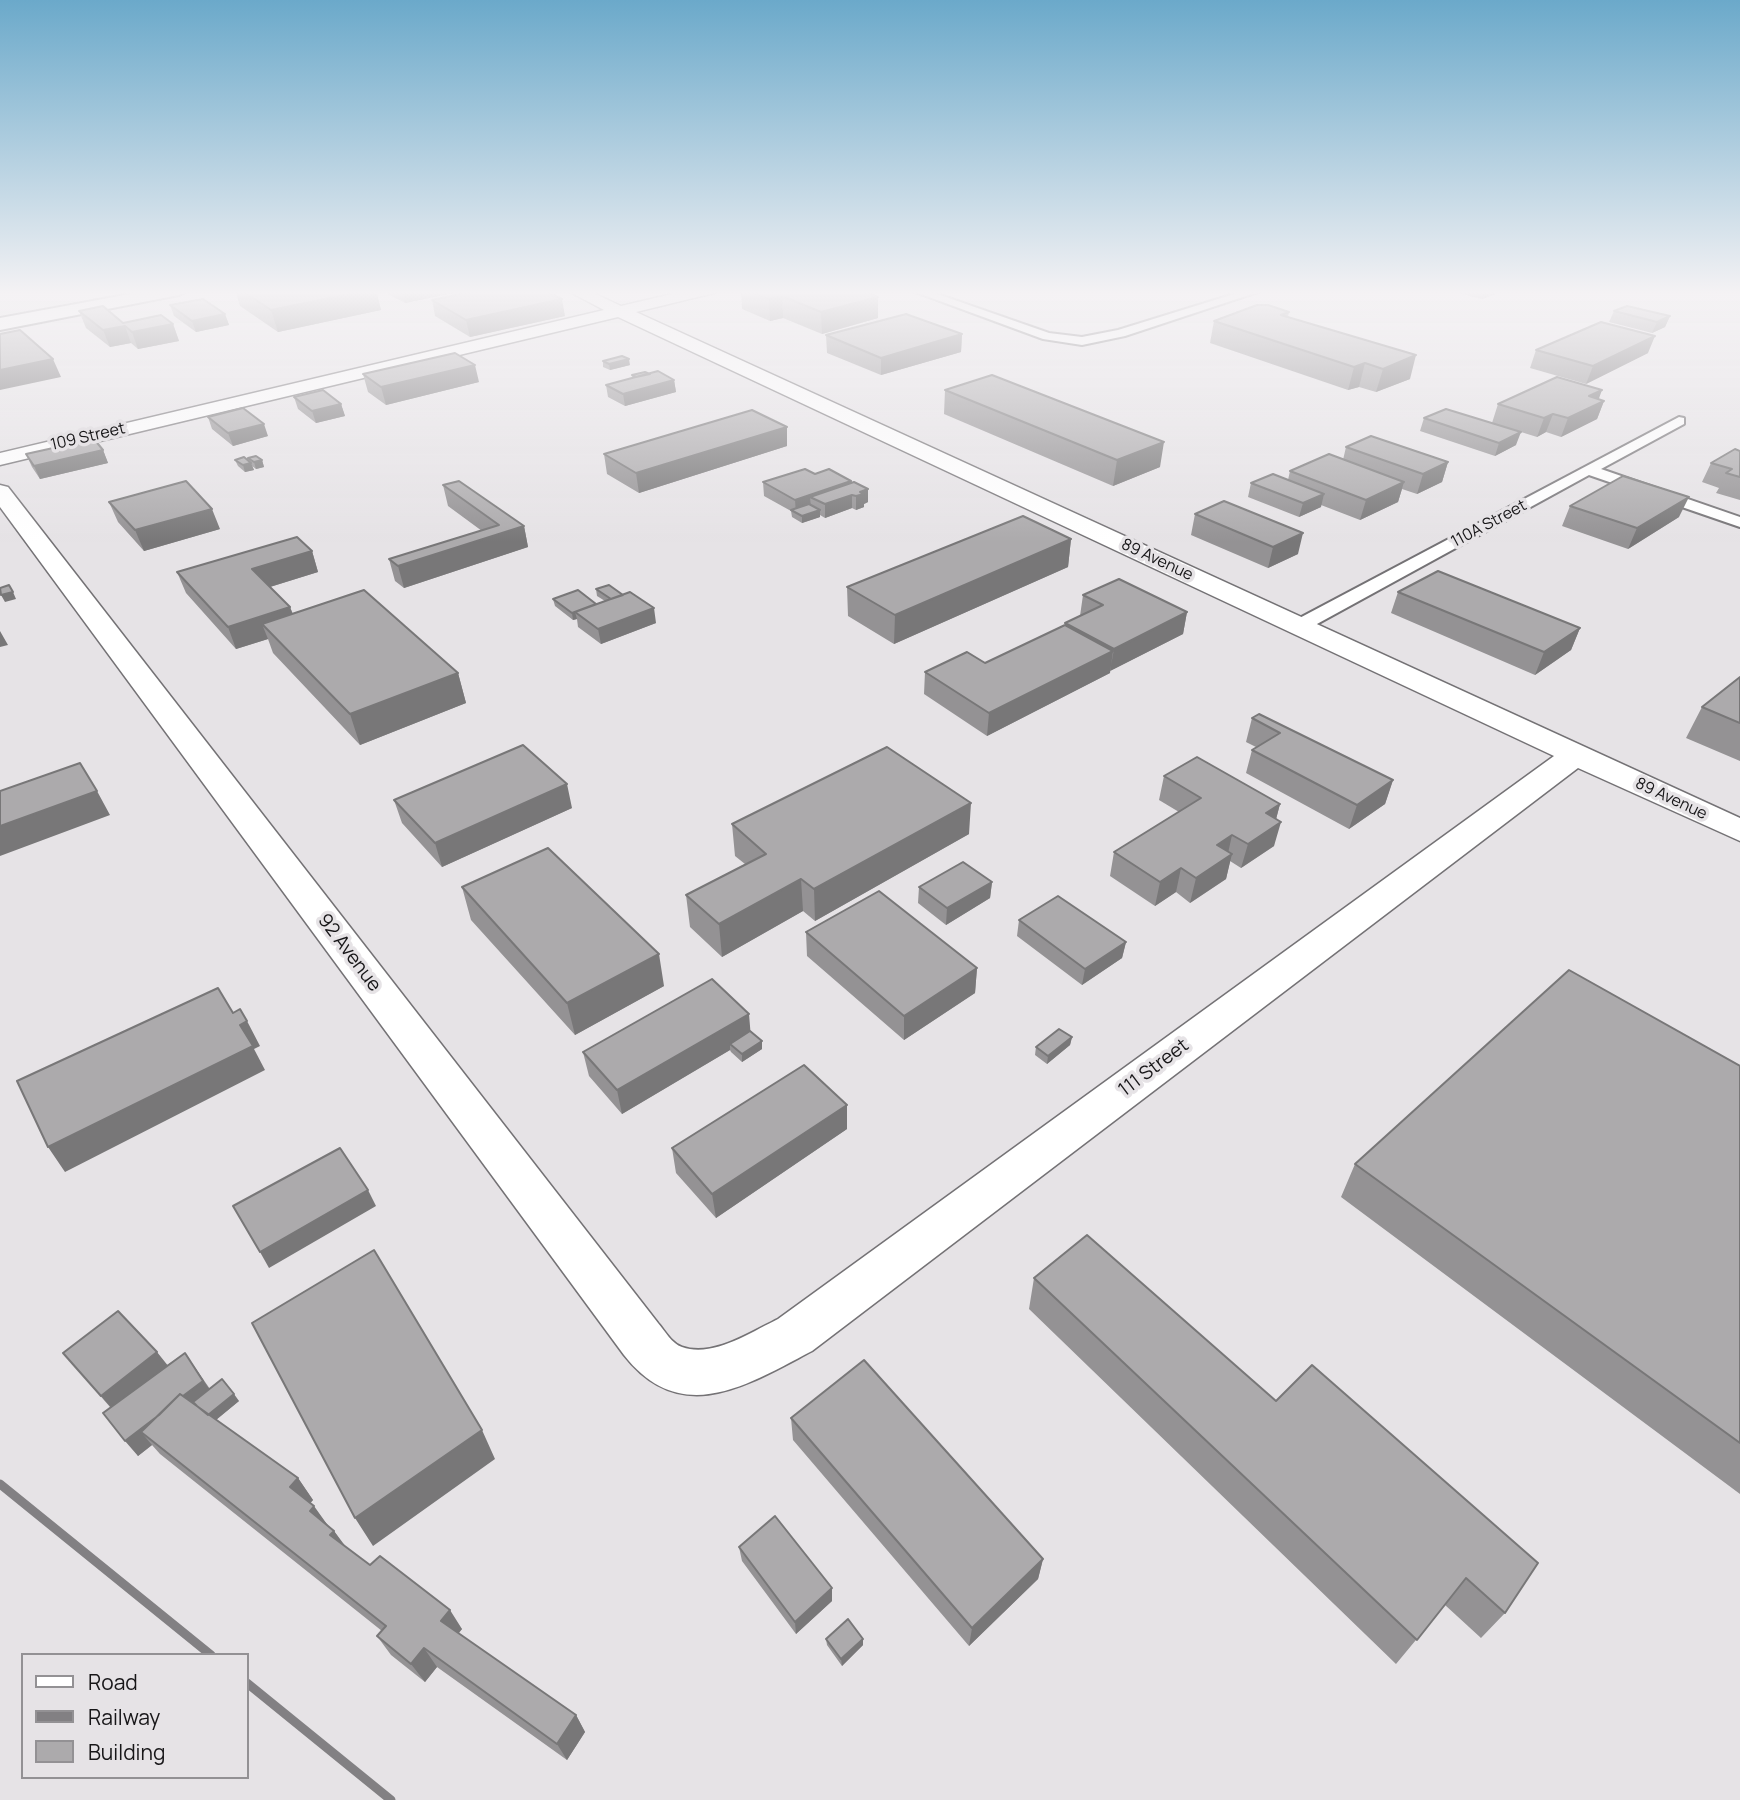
<!DOCTYPE html>
<style>
body{margin:0}
#map{position:relative;width:1740px;height:1800px;overflow:hidden;background:#e6e3e6;font-family:Manrope,sans-serif}
canvas{display:block}
.legend{position:absolute;left:21px;top:1653px;width:228px;height:126px;box-sizing:border-box;background:#e6e3e6;border:2px solid #939194;margin:0;padding:9px 12px;list-style:none;font-size:21px;color:#171618}
.legend li{display:flex;align-items:center;gap:14px;height:35px}
.legend b{width:35px;border:2px solid #939194}
</style>
<div id="map">
<canvas width="1740" height="1800"></canvas>
<ul class="legend">
<li><b style="height:9px;background:#fff"></b>Road</li>
<li><b style="height:9px;background:#828083"></b>Railway</li>
<li><b style="height:19px;background:#acaaac"></b>Building</li>
</ul>
</div>
<script>
const ctx = document.querySelector('canvas').getContext('2d');
ctx.lineJoin = 'round';
function strokePath(path, color, width, dash) {
  ctx.strokeStyle = color;
  ctx.lineWidth = width;
  ctx.lineCap = dash ? 'butt' : 'round';
  ctx.setLineDash(dash || []);
  ctx.stroke(path);
}
function paint(path, color) {
  ctx.fillStyle = color;
  ctx.fill(path, 'evenodd');
}
function write(font, color, halo, rows, align = 'center') {
  ctx.font = font + ' Manrope,sans-serif';
  ctx.lineWidth = 7;
  ctx.setLineDash([]);
  ctx.textBaseline = 'middle';
  ctx.strokeStyle = halo;
  ctx.fillStyle = color;
  for (const [text, x, y, turn = 0] of rows) {
    ctx.save();
    ctx.translate(x, y);
    ctx.rotate((+turn || 0) * Math.PI / 180);
    ctx.textAlign = isNaN(turn) ? turn : align;
    if (halo) ctx.strokeText(text, 0, 0);
    ctx.fillText(text, 0, 0);
    ctx.restore();
  }
}
const street = new Path2D(`
 M910,290H926L1049,333L1082,337L1118,330L1247,290H1264L1125,336L1082,345L1043,339Z
 M1679,417L1684,418V424L1601,469L1740,517V527L1589,475L1306,630L1299,632L1290,626L1292,622Z`);
const secondary = new Path2D(`
 M566,290H587L621,306L689,290H716L714,293L636,312L1740,818V841L1578,768L812,1351C747,1385 681,1428 624,1355L0,507V485L8,487L658,1323C665,1331 672,1344 682,1347C713,1358 751,1332 778,1319L1554,756L618,317L0,465V453L604,310Z`);
const primary = new Path2D(`
 M152,290H188L179,295L0,330V318Z`);
const rail = new Path2D(`
 M0,1484L211,1655
 M247,1683L391,1800`);
const wall = new Path2D(`
 M235,290H376L381,310L278,332L240,306Z
 M380,290H467L405,303Z
 M741,290H859L878,297V318L822,334L783,318L770,321L742,309Z
 M1446,290H1506L1482,299Z
 M432,300L565,316L470,337L435,316Z
 M170,305L225,314L229,325L196,332L174,316Z
 M79,311L123,323L173,324L179,341L138,349L131,343L110,347L86,328Z
 M1614,311L1670,316L1665,327L1652,333L1609,322Z
 M1289,312L1288,317L1410,379L1376,392L1359,387L1348,390L1210,343L1214,321Z
 M962,334L961,352L881,375L827,353L826,335Z
 M1536,350L1648,353L1586,384L1530,368Z
 M603,361L630,365L610,370L603,367Z
 M363,374L479,382L386,405L368,392Z
 M650,374L674,380L676,392L625,406L608,397L606,385L633,378L632,375Z
 M945,390L1160,467L1113,486L944,414Z
 M294,397L341,404L345,416L316,423L298,409Z
 M1599,399L1604,401L1597,419L1561,437L1546,432L1537,437L1492,423L1498,404Z
 M208,417L268,436L233,446L212,429Z
 M1424,418L1516,445L1495,456L1420,431Z
 M787,446L639,493L607,474L604,454Z
 M1346,447L1448,462L1442,482L1417,494L1402,489L1398,502L1360,520L1321,505V507L1299,517L1248,497L1251,483L1288,480L1290,471L1343,460Z
 M103,450L108,463L40,479L32,467L26,454Z
 M1740,451V500L1716,493L1719,488L1702,482L1711,463Z
 M248,458L262,460L264,467L256,469L252,466L254,470L245,472L238,466L235,460L249,461Z
 M815,474L851,483L868,502L864,504V507L856,510L852,508L825,518L820,515V517L802,523L792,517L791,511L764,496L763,482Z
 M443,485L524,526L528,547L404,588L395,581L389,559L482,531L448,506Z
 M109,502L220,529L144,551L118,522Z
 M1570,506L1679,517L1628,549L1562,526Z
 M1195,514L1298,554L1268,568L1191,535Z
 M1071,539L1068,567L894,644L848,616L847,587Z
 M312,551L318,572L270,587L290,607L293,614L458,673L466,703L360,745L273,653L268,639L236,649L186,593L177,572Z
 M596,589L656,623L601,644L578,627L577,619L573,620L555,606L553,599L596,604L605,601L597,596Z
 M1398,592L1580,628L1571,650L1535,675L1391,613Z
 M1083,595L1187,612L1183,634L1110,671V673L987,736L924,694L925,672L985,663L1065,625V623L1080,616Z
 M1740,677V761L1686,738L1702,707Z
 M1252,718L1393,780L1385,804L1349,829L1246,773L1252,750L1256,747L1246,742Z
 M1164,776L1280,804L1276,819L1274,846L1241,868L1230,861L1226,879L1190,903L1176,892L1155,906L1110,876L1114,852L1179,812L1159,800Z
 M394,800L572,808L442,867L402,823Z
 M732,824L969,834L815,921L803,911L722,957L690,927L686,895L745,864L735,856Z
 M992,882L990,898L946,925L918,903L919,887Z
 M462,887L664,986L575,1035L471,920Z
 M1019,920L1126,942L1122,958L1082,985L1017,936Z
 M806,932L977,968L975,993L904,1040L807,956Z
 M751,1031L762,1041V1049L742,1062L731,1052L730,1050L622,1114L589,1076L583,1052Z
 M1072,1037L1070,1045L1047,1064L1035,1055L1036,1047Z
 M1740,1066V1494L1341,1197L1355,1164Z
 M847,1129L716,1218L676,1173L672,1148Z
 M1087,1235L1505,1613L1481,1638L1445,1605L1396,1664L1029,1309L1034,1278Z
 M63,1353L167,1365L185,1353L210,1389L239,1401L216,1420L298,1478L313,1500L310,1503L329,1527L334,1531L345,1547L462,1629L458,1634L576,1715L585,1732L567,1760L437,1667L425,1682L391,1655L377,1636L382,1631L160,1454L152,1445L138,1456L110,1407Z
 M791,1418L1043,1559L1038,1579L969,1646L793,1440Z
 M739,1547L832,1588V1601L796,1634L742,1561Z
 M826,1639L863,1645L842,1666L827,1645Z`);
const shadedWall = new Path2D(`
 M369,290H376L381,310L278,332L271,310Z
 M402,290H467L405,303Z
 M1484,290H1506L1482,299Z
 M782,296L783,318L770,321L769,299Z
 M878,297V318L822,334L821,312Z
 M562,299L565,316L470,337L466,320Z
 M225,314L229,325L196,332L192,321Z
 M1670,316L1665,327L1652,333L1657,322Z
 M173,324L179,341L138,349L132,332Z
 M125,326L131,343L110,347L103,330Z
 M962,334L961,352L881,375V358Z
 M1655,336L1648,353L1586,384L1593,366Z
 M1416,355L1410,379L1376,392L1383,369Z
 M53,359L61,377L0,390V370Z
 M629,359L630,365L610,370L609,364Z
 M1365,363L1359,387L1348,390L1354,367Z
 M475,365L479,382L386,405L381,387Z
 M674,380L676,392L625,406L623,394Z
 M1602,390L1597,404L1604,401L1597,419L1561,437L1568,418L1589,396Z
 M341,404L345,416L316,423L312,411Z
 M1553,414L1546,432L1537,437L1544,418Z
 M264,424L268,436L233,446L228,433Z
 M787,427V446L639,493L636,473Z
 M1521,432L1516,445L1495,456L1499,443Z
 M1164,442L1160,467L1113,486L1117,460Z
 M103,450L108,463L40,479L34,466Z
 M262,460L264,467L256,469L254,462Z
 M1448,462L1442,482L1417,494L1423,474Z
 M251,463L254,470L245,472L243,465Z
 M851,481V494L810,497L811,508L796,514L795,500Z
 M1404,482L1398,502L1360,520L1366,500Z
 M868,489V502L864,504V507L856,510V496L860,492Z
 M1324,494L1321,507L1299,517L1303,503Z
 M852,495V508L825,518V504Z
 M1689,497L1679,517L1628,549L1637,528Z
 M212,509L220,529L144,551L135,530Z
 M820,510V517L802,523V516Z
 M524,526L528,547L404,588L398,566Z
 M1303,533L1298,554L1268,568L1273,547Z
 M1071,539L1068,567L894,644L895,615Z
 M312,551L318,572L260,590L252,569Z
 M13,592L16,599L5,602L1,595Z
 M596,604L575,612L577,619L573,620L572,613Z
 M290,607L298,629L262,624L268,639L236,649L228,627Z
 M654,608L656,623L601,644L598,629Z
 M1187,612L1183,634L1110,671L1114,649Z
 M1580,628L1571,650L1535,675L1544,652Z
 M0,631L8,645L0,647Z
 M1113,651L1110,673L987,736L989,713Z
 M458,673L466,703L360,745L350,714Z
 M1393,780L1385,804L1349,829L1357,805Z
 M567,784L572,808L442,867L435,843Z
 M97,791L110,815L0,856V826Z
 M971,803L969,834L815,921L814,889Z
 M1280,804L1274,827L1281,822L1274,846L1241,868L1248,844L1266,813Z
 M1232,835L1227,858L1232,854L1226,879L1190,903L1196,878L1217,845Z
 M1181,868L1176,892L1155,906L1160,882Z
 M801,879L803,911L722,957L719,924Z
 M992,882L990,898L946,925L947,908Z
 M1126,942L1122,958L1082,985L1085,969Z
 M659,954L664,986L575,1035L567,1003Z
 M977,968L975,993L904,1040V1016Z
 M749,1014L751,1038L730,1044V1050L622,1114L617,1090Z
 M247,1021L260,1046L254,1049L265,1070L65,1172L48,1147Z
 M1072,1037L1070,1045L1047,1064L1048,1056Z
 M762,1041V1049L742,1062V1054Z
 M847,1105V1129L716,1218L712,1194Z
 M368,1190L376,1206L269,1268L260,1252Z
 M157,1352L169,1367L114,1411L101,1396Z
 M185,1353L214,1396L198,1409L141,1432L152,1445L138,1456L125,1441Z
 M234,1394L239,1401L211,1424L206,1417Z
 M482,1430L495,1459L373,1546L355,1518Z
 M298,1478L313,1500L306,1508L290,1487Z
 M314,1506L329,1527L310,1511Z
 M334,1531L349,1551L330,1535Z
 M1043,1559L1038,1579L969,1646L972,1628Z
 M832,1588V1601L796,1634L795,1622Z
 M450,1610L462,1629L453,1640L441,1621Z
 M863,1639V1645L842,1666L841,1659Z
 M424,1648L437,1667L425,1682L411,1664Z
 M576,1715L585,1732L567,1760L557,1744Z`);
const building = new Path2D(`
 M241,290H369L271,310Z
 M481,290H543L562,299L466,320L432,300Z
 M745,290H859L878,297L821,312L782,296L769,299Z
 M203,299L225,314L192,321L170,305Z
 M1257,305H1268L1289,312L1281,315L1416,355L1383,369L1365,363L1354,367L1214,321Z
 M103,306L123,323L161,315L173,324L132,332L125,326L103,330L79,311Z
 M1627,306L1670,316L1657,322L1614,311Z
 M906,314L962,334L881,358L826,335Z
 M1601,322L1655,336L1593,366L1536,350Z
 M20,330L53,359L0,370V334Z
 M455,353L475,365L381,387L363,374Z
 M622,356L629,359L609,364L603,361Z
 M658,371L674,380L623,394L606,385Z
 M645,372L650,374L636,377L632,375Z
 M992,375L1164,442L1117,460L945,390Z
 M1557,377L1602,390L1589,396L1604,401L1568,418L1553,414L1544,418L1498,404Z
 M323,390L341,404L312,411L294,397Z
 M243,408L264,424L228,433L208,417Z
 M1446,409L1521,432L1499,443L1424,418Z
 M752,410L787,427L636,473L604,454Z
 M1371,436L1448,462L1423,474L1346,447Z
 M94,439L103,450L34,466L26,454Z
 M1735,449L1740,451V477L1726,473L1732,469L1711,463Z
 M1329,454L1404,482L1366,500L1290,471Z
 M256,456L262,460L254,462L248,458Z
 M244,457L251,463L243,465L235,460Z
 M805,469L815,474L829,469L851,481L795,500L763,482Z
 M1273,474L1324,494L1303,503L1251,483Z
 M1623,476L1689,497L1637,528L1570,506Z
 M186,481L212,509L135,530L109,502Z
 M459,481L524,526L398,566L389,559L499,525L443,485Z
 M854,482L868,489L860,492L864,494L856,496L852,495L825,504L810,497Z
 M1224,501L1303,533L1273,547L1195,514Z
 M809,504L820,510L802,516L791,510Z
 M1023,516L1071,539L895,615L847,587Z
 M297,537L312,551L252,569L290,607L228,627L177,572Z
 M1438,571L1580,628L1544,652L1398,592Z
 M1119,579L1187,612L1114,649L1065,623L1103,605L1083,595Z
 M9,585L13,592L1,595L0,588Z
 M609,585L623,595L611,599L596,589Z
 M364,590L458,673L350,714L262,624Z
 M578,590L596,604L572,613L553,599Z
 M630,592L654,608L598,629L575,612Z
 M1065,625L1113,651L989,713L925,672L967,652L985,663Z
 M1740,677V723L1702,707Z
 M1259,714L1393,780L1357,805L1252,750L1280,733L1252,718Z
 M523,745L567,784L435,843L394,800Z
 M887,747L971,803L814,889L801,879L719,924L686,895L766,854L732,824Z
 M1197,757L1280,804L1266,813L1281,822L1248,844L1232,835L1217,845L1232,854L1196,878L1181,868L1160,882L1114,852L1201,798L1164,776Z
 M80,763L97,791L0,826V791Z
 M548,848L659,954L567,1003L462,887Z
 M963,862L992,882L947,908L919,887Z
 M879,891L977,968L904,1016L806,932Z
 M1058,896L1126,942L1085,969L1019,920Z
 M1569,970L1740,1066V1443L1355,1164Z
 M712,979L749,1014L617,1090L583,1052Z
 M218,988L233,1013L240,1009L247,1021L240,1025L253,1046L48,1147L17,1081Z
 M1059,1029L1072,1037L1048,1056L1036,1047Z
 M750,1031L762,1041L742,1054L730,1044Z
 M804,1065L847,1105L712,1194L672,1148Z
 M340,1148L368,1190L260,1252L233,1206Z
 M1087,1235L1276,1401L1312,1365L1538,1563L1505,1613L1466,1578L1417,1640L1034,1278Z
 M374,1250L482,1430L355,1518L252,1323Z
 M118,1311L157,1352L101,1396L63,1353Z
 M185,1353L203,1381L183,1396L180,1394L159,1415L125,1441L103,1413Z
 M864,1360L1043,1559L972,1628L791,1418Z
 M222,1379L234,1394L208,1415L197,1406L193,1402Z
 M180,1394L298,1478L290,1487L314,1506L310,1511L334,1531L330,1535L370,1565L380,1556L450,1610L441,1621L576,1715L557,1744L424,1648L411,1664L377,1636L386,1626L141,1432Z
 M775,1516L832,1588L795,1622L739,1547Z
 M848,1619L863,1639L841,1659L826,1639Z`);
const farStreetnames = [
 ["109 Street",88,437,-13],
 ["110A Street",1489,524,-28],
 ["89 Avenue",1157,560,25],
 ["89 Avenue",1671,799,25]
];
const streetNames = [
 ["92 Avenue",349,953,53],
 ["111 Street",1154,1068,-37]
];
strokePath(street, '#747275', 4);
strokePath(secondary, '#747275', 3);
strokePath(primary, '#747275', 4);
paint(street, '#fff');
paint(secondary, '#fff');
paint(primary, '#fff');
strokePath(rail, '#828083', 9);
paint(wall, '#949294');
paint(shadedWall, '#787778');
paint(building, '#acaaac');
strokePath(building, '#787778', 2);
const sky = ctx.createLinearGradient(0, 0, 0, 542);
sky.addColorStop(0, '#6ba9ca');
sky.addColorStop(0.54, '#f4f2f4');
sky.addColorStop(1, '#f4f2f400');
ctx.fillStyle = sky;
ctx.fillRect(0, 0, 1740, 542);
write('16px', '#171618', '#e6e3e6', farStreetnames);
write('19px', '#171618', '#e6e3e6', streetNames);
</script>
